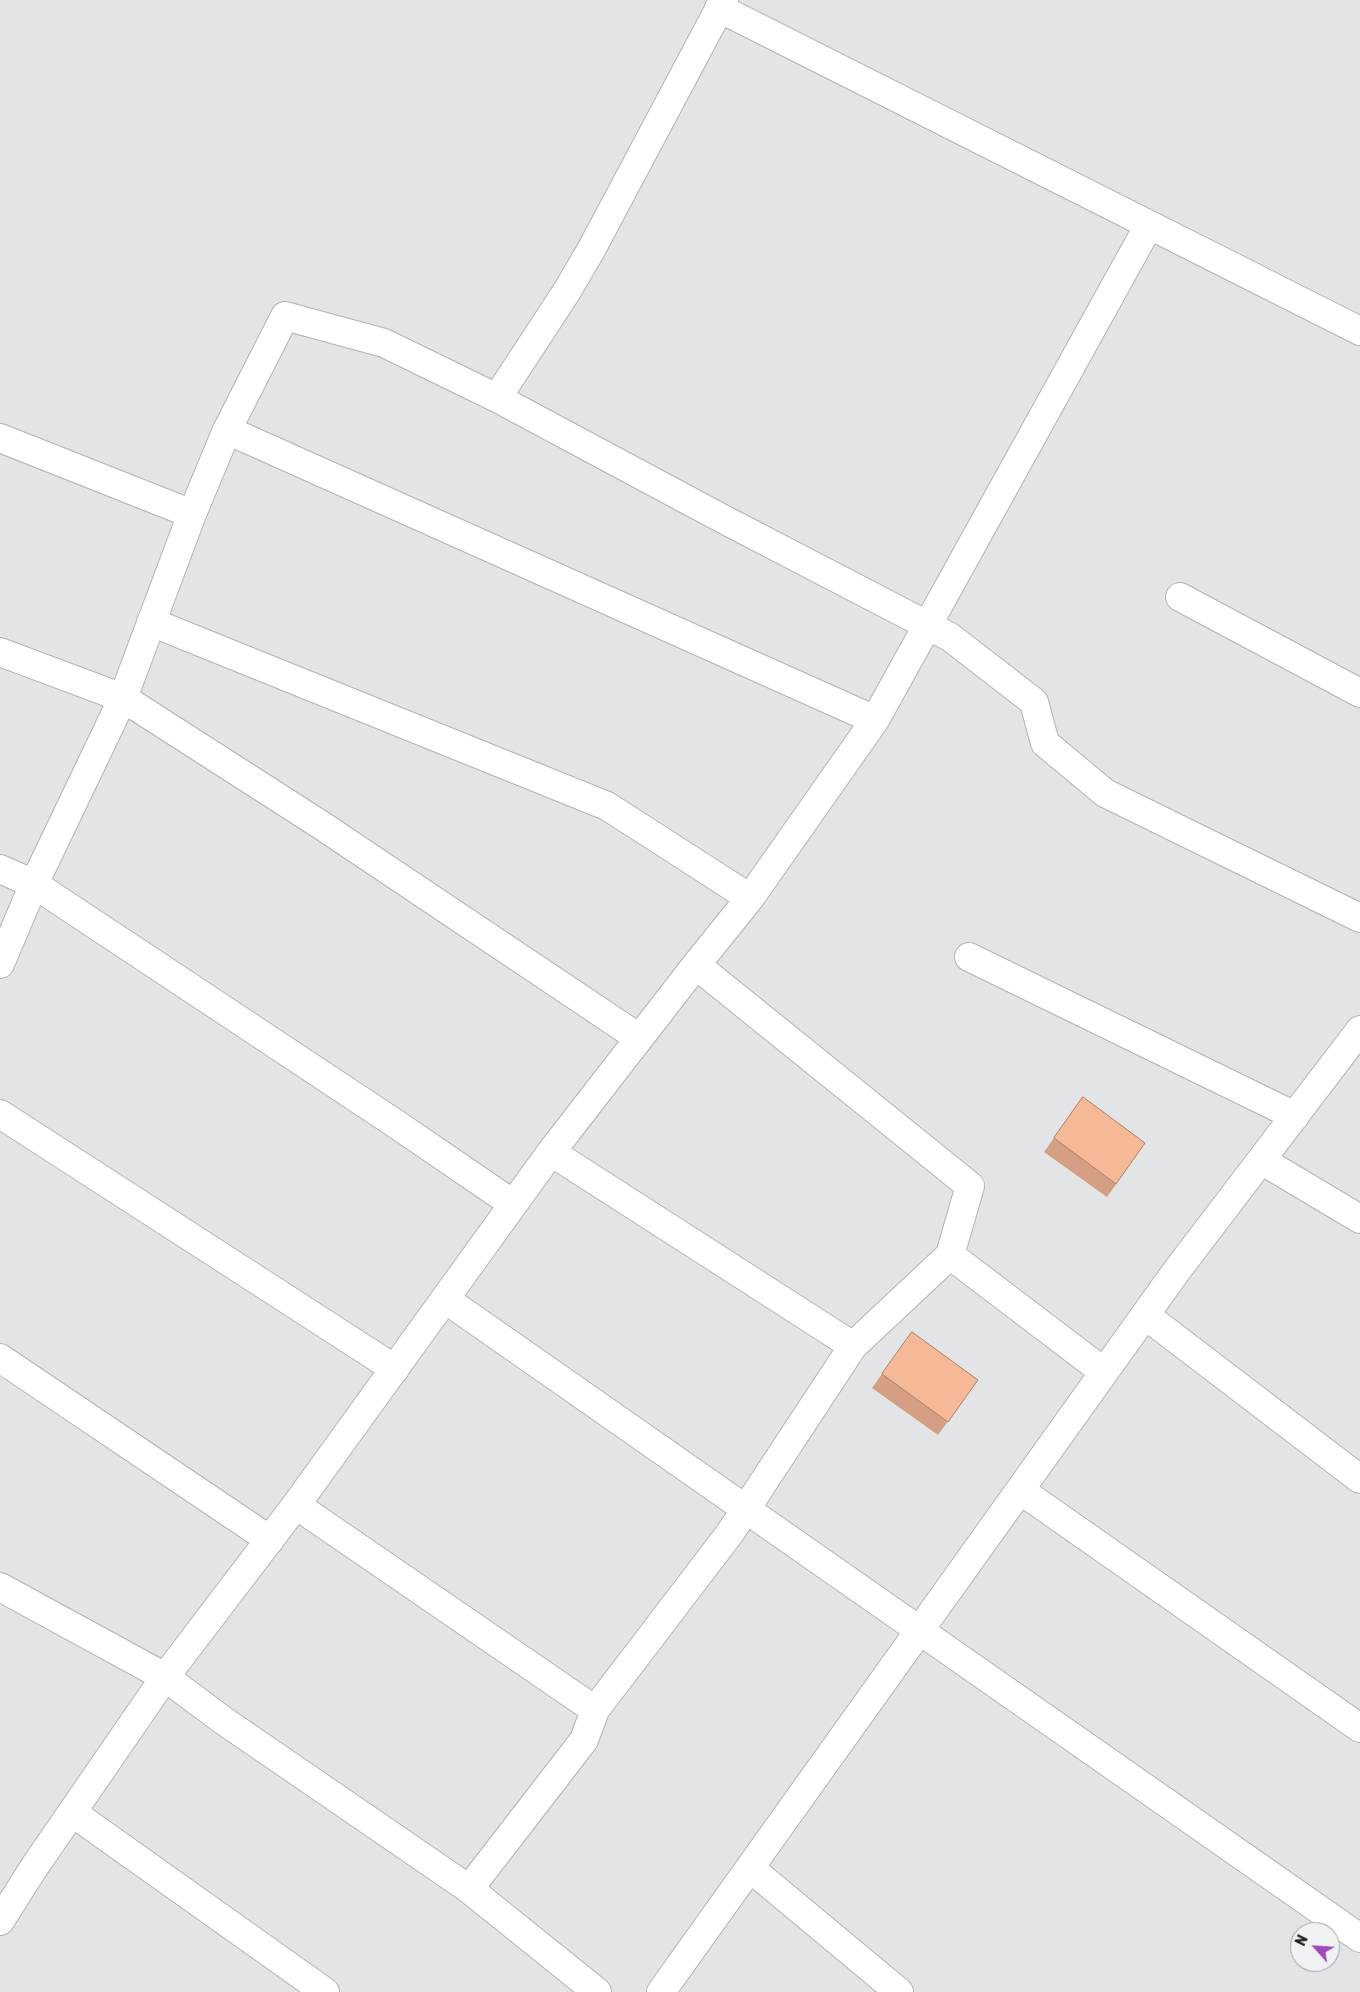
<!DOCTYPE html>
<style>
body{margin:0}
#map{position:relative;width:1360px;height:1992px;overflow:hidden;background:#e3e4e6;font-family:Rubik,sans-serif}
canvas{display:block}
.north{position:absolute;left:1290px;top:1922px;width:50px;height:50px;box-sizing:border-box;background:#f0f1f3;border:1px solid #9e9fa0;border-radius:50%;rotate:296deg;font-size:14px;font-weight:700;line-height:20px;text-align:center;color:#232424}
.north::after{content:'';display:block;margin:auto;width:18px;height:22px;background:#a04ab7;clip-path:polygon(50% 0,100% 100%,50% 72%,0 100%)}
</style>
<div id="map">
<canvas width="1360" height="1992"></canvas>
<div class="north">N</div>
</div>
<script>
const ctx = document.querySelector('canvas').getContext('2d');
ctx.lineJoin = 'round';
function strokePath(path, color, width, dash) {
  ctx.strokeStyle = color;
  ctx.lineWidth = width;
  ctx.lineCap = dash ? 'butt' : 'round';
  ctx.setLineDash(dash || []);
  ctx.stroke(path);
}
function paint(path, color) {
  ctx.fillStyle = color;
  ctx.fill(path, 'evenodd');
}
const minor = new Path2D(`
 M719,8L1360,331
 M497,398L567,291L591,250L724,0
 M227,430L875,720
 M0,438L192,514
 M1180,597L1360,693
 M151,622L607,806L750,898
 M0,652L123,698L321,825L639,1038
 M0,869L34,884L396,1124L513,1204
 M969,957L1295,1116
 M0,964L34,884L123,698L192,514L227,430L285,316L384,343L497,398L723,519L950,637L1034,702L1045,743L1105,793L1360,918
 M0,1114L395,1369
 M551,1152L853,1346
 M1261,1160L1360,1219
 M950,1255L1104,1372
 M445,1299L1360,1938
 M1145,1315L1360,1479
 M0,1358L270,1540
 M1020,1490L1360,1728
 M296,1505L595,1710
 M0,1587L165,1677L224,1721L469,1889L597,1992
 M73,1813L325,1992
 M750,1868L899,1992
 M469,1889L584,1740L595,1710L730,1533L853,1346L950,1255L970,1186L696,965
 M0,1921L35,1866L165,1677L296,1505L551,1152L696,965L750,898L875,720L1149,225
 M661,1992L1175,1273L1360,1030`);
const wall = new Path2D(`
 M1083,1097L1145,1143L1107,1197L1044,1152Z
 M912,1332L978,1380L938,1435L872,1388Z`);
const building = new Path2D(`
 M1083,1097L1145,1143L1116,1184L1054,1138Z
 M912,1332L978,1380L948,1422L882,1374Z`);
strokePath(minor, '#b1b2b4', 30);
strokePath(minor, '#fff', 28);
paint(wall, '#d49f82');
paint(building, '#f6b997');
strokePath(building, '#ac826a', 1);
</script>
